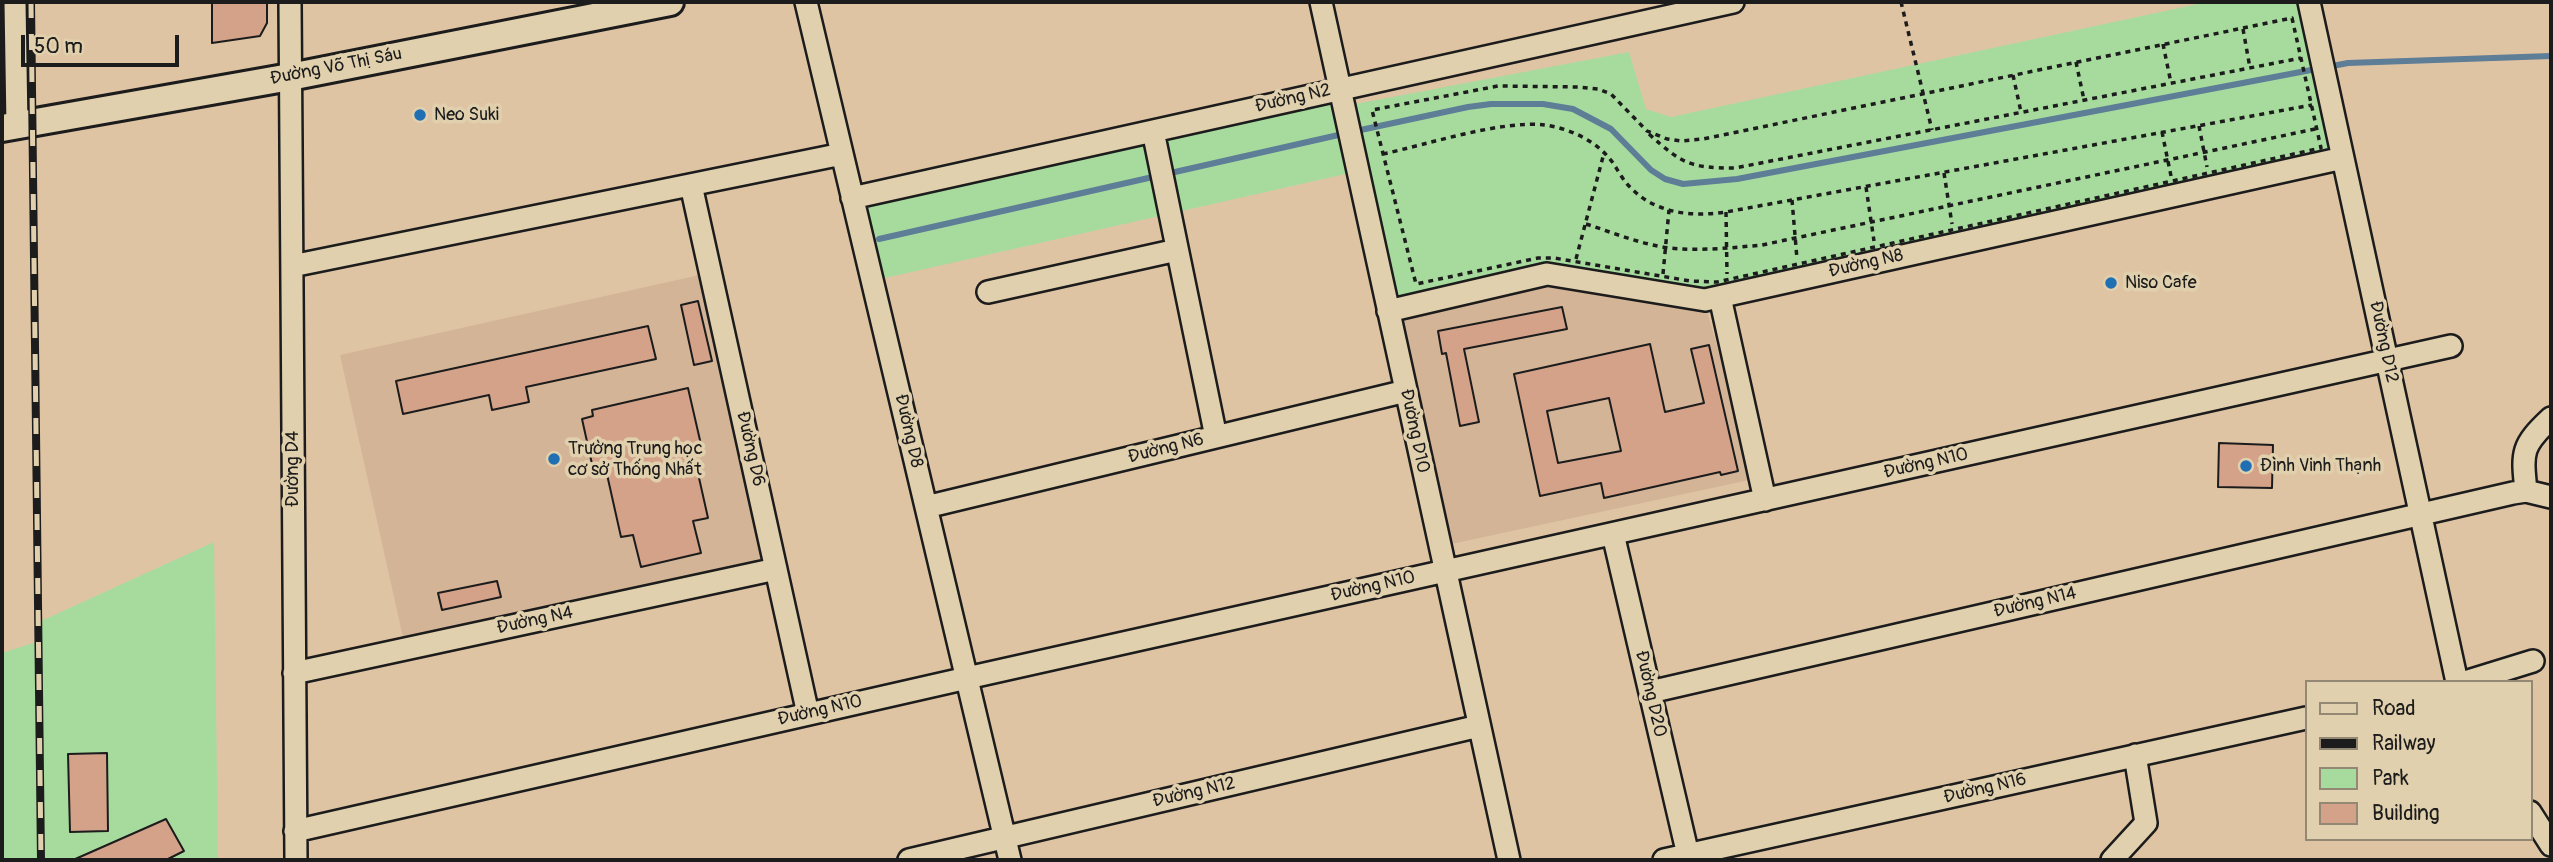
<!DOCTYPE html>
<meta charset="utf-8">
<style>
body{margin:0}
#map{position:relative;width:2553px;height:862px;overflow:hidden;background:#dfc4a4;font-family:Pangolin,sans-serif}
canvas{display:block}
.frame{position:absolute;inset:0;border:4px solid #1c1c1c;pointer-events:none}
.legend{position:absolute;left:2305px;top:680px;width:228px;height:161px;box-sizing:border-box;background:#e1d0ad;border:2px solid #928873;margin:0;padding:9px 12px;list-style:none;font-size:21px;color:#1c1c1c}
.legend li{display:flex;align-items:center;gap:14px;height:35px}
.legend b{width:35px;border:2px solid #928873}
.scale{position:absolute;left:21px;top:35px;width:158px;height:32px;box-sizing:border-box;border:4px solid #1c1c1c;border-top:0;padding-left:9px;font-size:21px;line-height:24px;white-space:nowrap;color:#1c1c1c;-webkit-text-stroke:5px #e1d0ad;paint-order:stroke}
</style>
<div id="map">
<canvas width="2553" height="862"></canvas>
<div class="frame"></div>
<ul class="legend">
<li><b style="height:9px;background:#e1d0ad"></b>Road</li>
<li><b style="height:9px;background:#1c1c1c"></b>Railway</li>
<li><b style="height:19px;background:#a7db9e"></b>Park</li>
<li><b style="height:19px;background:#d3a289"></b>Building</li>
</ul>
<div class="scale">50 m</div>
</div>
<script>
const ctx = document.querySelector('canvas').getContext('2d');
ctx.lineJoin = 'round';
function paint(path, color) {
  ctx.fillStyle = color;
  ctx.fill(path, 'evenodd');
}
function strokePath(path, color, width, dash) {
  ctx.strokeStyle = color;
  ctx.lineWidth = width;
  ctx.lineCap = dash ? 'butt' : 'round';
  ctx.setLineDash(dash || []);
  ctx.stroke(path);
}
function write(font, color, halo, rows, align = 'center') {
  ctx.font = font + ' Pangolin,sans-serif';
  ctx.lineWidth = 7;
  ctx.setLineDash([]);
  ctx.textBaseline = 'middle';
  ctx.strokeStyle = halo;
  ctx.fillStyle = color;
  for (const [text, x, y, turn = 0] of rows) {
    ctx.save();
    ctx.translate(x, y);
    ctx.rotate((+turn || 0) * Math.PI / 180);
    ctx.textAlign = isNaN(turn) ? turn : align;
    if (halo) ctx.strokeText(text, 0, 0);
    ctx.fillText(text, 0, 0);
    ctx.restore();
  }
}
const built = new Path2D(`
 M704,274L767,563L404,642L340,355Z
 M1548,282L1706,307L1754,479L1447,545L1395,316Z`);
const green = new Path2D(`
 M2207,2H2301L2335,152L1705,292L1546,267L1394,302L1350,105L1629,52L1646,109L1671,117Z
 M1332,89L1350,173L876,280L858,204Z
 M214,542L218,860H42L39,622Z
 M36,642L38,860H2V653Z`);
const stream = new Path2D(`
 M879,239L1356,131L1468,107L1491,104H1543L1573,109L1611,129L1651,170L1665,179L1683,184L1737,179L2348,63L2551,56`);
const building = new Path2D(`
 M212,2H267V23L260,36L212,43Z
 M698,301L712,361L694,365L681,305Z
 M1562,307L1567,329L1464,349L1479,422L1460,426L1446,353L1442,354L1438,331Z
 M648,326L656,359L526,387L529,402L492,410L489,395L403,414L396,381Z
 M1650,344L1665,412L1704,403L1691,349L1709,345L1738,471L1721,475L1720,472L1604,498L1601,483L1540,496L1514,374ZM1609,398L1621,451L1558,463L1547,411Z
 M688,388L702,449L693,451L708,518L693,521L701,553L641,567L633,535L621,537L606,470L594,473L582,419L593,416L592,410Z
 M2219,443L2273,445L2272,488L2218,487Z
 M497,581L501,597L442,610L438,593Z
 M107,753L108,831L70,832L68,754Z
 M166,819L184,851L166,860H73Z`);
const path = new Path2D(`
 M1901,2L1932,130
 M2292,18L2321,148L1717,282L1690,281L1554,258H1538L1416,284L1372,110L1498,86L1579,87L1598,89L1611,94L1647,131L1667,139L1681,141L1703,139Z
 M2243,29L2250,68
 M2163,44L2171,83
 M2076,62L2084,100
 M2013,75L2021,112
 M2199,126L2207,167
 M2162,132L2171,176
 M1649,134C1682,164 1690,168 1735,168L2301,58
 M1383,154C1429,144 1501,120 1545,125C1572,129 1598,142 1613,163C1619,172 1624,182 1632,189C1657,214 1694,217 1726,212L2312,105
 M1944,173L1952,224
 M1866,187L1874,241
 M1792,200L1797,259
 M1726,212L1727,274
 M1586,224C1608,231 1630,240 1653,245C1685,253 1729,248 1762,245L2315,129
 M1576,259L1604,153
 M1663,274L1669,210`);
const minor = new Path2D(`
 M15,2L17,126
 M290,2L296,860
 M806,2L1010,860
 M1321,2L1509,860
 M2309,2L2457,682
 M1153,131L1216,437
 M691,185L808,714
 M852,198L1733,2
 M292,266L842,154
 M988,292L1177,250
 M1720,297L1765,500
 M1388,311L1547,274L1705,300L2343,158
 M2526,491C2522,452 2521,446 2551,418
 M926,507L1406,391
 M1613,534L1688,855
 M294,673L776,569
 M2465,682L2533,661
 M1650,692L2513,493L2526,491L2551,497
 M2530,812L2551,845
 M295,831L967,678L2451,346
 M909,860L1479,726
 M1664,860L2306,718
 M2112,860L2146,823L2135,755`);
const major = new Path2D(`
 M2,128L290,77L670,2`);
const rail = new Path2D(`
 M31,2L41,860`);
const markers = [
 [420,115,7,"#1f6fb2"],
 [2111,283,7,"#1f6fb2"],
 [554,459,7,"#1f6fb2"],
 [2246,466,7,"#1f6fb2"]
];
const streetNames = [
 ["Đường Võ Thị Sáu",336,67,-11],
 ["Đường N2",1293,99,-13],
 ["Đường N8",1866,264,-13],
 ["Đường D12",2383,342,78],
 ["Đường D8",908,431,77],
 ["Đường D10",1414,431,78],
 ["Đường D6",750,449,77],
 ["Đường N6",1166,449,-14],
 ["Đường N10",1926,464,-13],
 ["Đường D4",293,469,-90],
 ["Đường N10",1373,587,-13],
 ["Đường N14",2035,603,-13],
 ["Đường N4",535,621,-12],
 ["Đường D20",1650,694,77],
 ["Đường N10",820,711,-13],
 ["Đường N16",1985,789,-13],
 ["Đường N12",1194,793,-13]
];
const poiNames = [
 ["Neo Suki",434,115],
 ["Niso Cafe",2125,283],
 ["Trường Trung học",568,449],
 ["cơ sở Thống Nhất",568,470],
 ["Đình Vinh Thạnh",2260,466]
];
paint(built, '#d3b497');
paint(green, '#a7db9e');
strokePath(stream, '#5e7d96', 6);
paint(building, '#d3a289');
strokePath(building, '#1c1c1c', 2);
strokePath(minor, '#1c1c1c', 26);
strokePath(major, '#1c1c1c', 32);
strokePath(path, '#1c1c1c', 3.5, [5, 5]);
strokePath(minor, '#e1d0ad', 21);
strokePath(major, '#e1d0ad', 26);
strokePath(rail, '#1c1c1c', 8);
strokePath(rail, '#e1d0ad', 5, [16]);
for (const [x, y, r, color] of markers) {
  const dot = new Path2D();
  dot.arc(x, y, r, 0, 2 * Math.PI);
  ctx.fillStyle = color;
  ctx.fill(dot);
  strokePath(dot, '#e1d0ad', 2.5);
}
write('18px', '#1c1c1c', '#e1d0ad', streetNames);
write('18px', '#1c1c1c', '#e1d0ad', poiNames, 'left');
</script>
